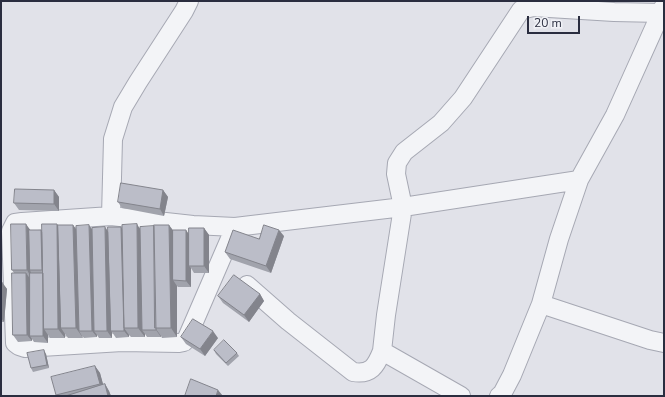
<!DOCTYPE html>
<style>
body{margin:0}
#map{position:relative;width:665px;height:397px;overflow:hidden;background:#e1e2e9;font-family:"Nunito Sans",sans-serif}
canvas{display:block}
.frame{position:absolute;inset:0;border:2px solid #2a2d3f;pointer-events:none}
.scale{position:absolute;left:527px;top:16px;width:53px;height:18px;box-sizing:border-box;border:2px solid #2a2d3f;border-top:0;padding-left:5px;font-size:12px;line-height:14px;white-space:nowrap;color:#2a2d3f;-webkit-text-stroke:3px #f0f1f6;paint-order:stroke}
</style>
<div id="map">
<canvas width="665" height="397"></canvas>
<div class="frame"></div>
<div class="scale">20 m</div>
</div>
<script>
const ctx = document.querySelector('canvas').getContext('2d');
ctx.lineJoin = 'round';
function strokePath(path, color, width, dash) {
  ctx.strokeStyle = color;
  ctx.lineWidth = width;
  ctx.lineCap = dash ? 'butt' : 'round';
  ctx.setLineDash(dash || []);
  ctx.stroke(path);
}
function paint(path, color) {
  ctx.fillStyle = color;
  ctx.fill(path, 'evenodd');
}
const minor = new Path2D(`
 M579,180L403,207L396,174L397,163L404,152L441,123L463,98L521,10L533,7L614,12L661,13
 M111,216L113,139L123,107L138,82L184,11L189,1
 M235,227L187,338L184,342L179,343L122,342L25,348L19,346L15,343L11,231L15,223L22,222L111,216L193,225L235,227L403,207L386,315L382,351
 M247,285L288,321L353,372C371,375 376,366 382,351L461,396
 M541,304L650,340L664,343
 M499,396L502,394L512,375L541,304L559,239L579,180L615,115L664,6`);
const wall = new Path2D(`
 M54,190L59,197V211L19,210L14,203Z
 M163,190L168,197L164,216L122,208L118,202Z
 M58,225H73L76,229L92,230L109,232L122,229L141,230H173L189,235L204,228L209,235V273H194L191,268V287H178L177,286V337L162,338L161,336V337H147L145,334V337H131L129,335V337L116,338L112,332V338H99L97,335V337L84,338L82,336L83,338H68L65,334V338H50L48,335V343L34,342L32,339V341L18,342L13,335L14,273L12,270L42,232Z
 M284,236L271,273L230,259L225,252L259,239Z
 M1,282L7,289L4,322H1Z
 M260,294L264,301L249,322L223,303L218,296Z
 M181,337L218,338L205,356L186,344Z
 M214,350L237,353L239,356L228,366L216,354Z
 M46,354L49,368L33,372L31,368Z
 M95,366L100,373L103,385L105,384L109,391L111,396H57L56,395Z`);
const shadedWall = new Path2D(`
 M54,190L59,197V211L54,204Z
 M163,190L168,197L164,216L160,209Z
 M26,224L31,231L30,270L31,273V277L27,270Z
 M57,224L64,233L61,328L65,334V338L58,329Z
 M137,224L143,234L142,330L145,334V337L138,328Z
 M73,225L80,235L79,331L82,336L83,338L76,328Z
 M89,225L94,232V331L97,335V337L92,331Z
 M169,225L176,234L173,280L177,286V337L171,328Z
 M105,227L110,234L111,331L112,332V338L107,331Z
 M121,227L126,233L124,328Z
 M204,228L209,235V273L204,266Z
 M41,230L46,237L47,277L42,270Z
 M186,230L191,237L189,266L191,268V287L186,281Z
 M279,230L284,236L271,273L266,266Z
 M26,273L31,280L30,336L32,339V341L27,335Z
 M43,273L44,329L48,335V343L43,336Z
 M2,282L7,289L4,322L1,318V294Z
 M260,294L264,301L249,322L244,315Z
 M124,328L129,335V337L124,331Z
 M156,329L161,336V337L156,330Z
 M213,331L218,338L205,356L200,349Z
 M44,350L46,354L49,368L47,365Z
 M95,366L100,373L105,391L100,384Z
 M105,384L109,391L111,396H108Z
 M218,390L223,396H216Z`);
const building = new Path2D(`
 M121,183L163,190L160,209L118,202Z
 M15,189L54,190V204L14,203Z
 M11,224H26L27,270H12Z
 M42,224H57L58,329H44Z
 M137,224L138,328H124L122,225Z
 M58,225H73L76,328H61Z
 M89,225L92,331H79L76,226Z
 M154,225H169L171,328H155Z
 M264,225L279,230L266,266L225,252L233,230L259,239Z
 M154,226L156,330H142L140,227Z
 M105,227L107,331H94L92,228Z
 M108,227H121L124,331H111Z
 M189,228H204V266H189Z
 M29,230H41L42,270H30Z
 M173,230H186V281L173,280Z
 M12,273H26L27,335H13Z
 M30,273H43V336H30Z
 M234,275L260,294L244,315L218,296Z
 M1,282H2L1,294Z
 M193,319L213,331L200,349L181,337Z
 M224,340L237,353L226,363L214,350Z
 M44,350L47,365L31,368L27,353Z
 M95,366L100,384L56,395L51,377Z
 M191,379L218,390L216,396H185Z
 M105,384L108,396H66Z`);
strokePath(minor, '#a6a8b3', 20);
strokePath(minor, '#f3f4f7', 18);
paint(wall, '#a1a3ac');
paint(shadedWall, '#83848c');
paint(building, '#bbbdc8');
strokePath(building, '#83848c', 1);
</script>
